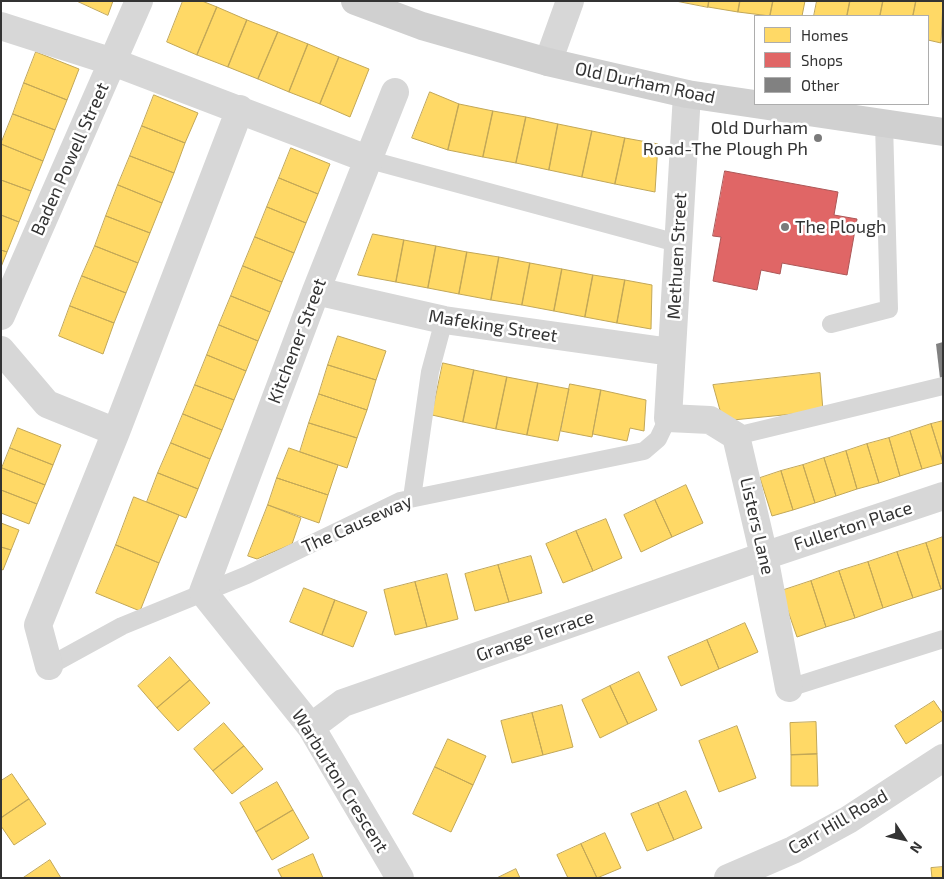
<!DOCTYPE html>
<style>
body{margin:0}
#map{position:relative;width:944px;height:879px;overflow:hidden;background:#fff;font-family:"Exo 2",sans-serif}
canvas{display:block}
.frame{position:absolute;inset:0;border:2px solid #333;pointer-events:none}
.legend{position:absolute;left:754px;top:15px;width:175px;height:90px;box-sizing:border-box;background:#fff;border:1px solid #adadad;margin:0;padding:6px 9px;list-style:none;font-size:15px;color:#333}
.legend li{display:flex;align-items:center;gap:10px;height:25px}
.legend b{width:25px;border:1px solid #adadad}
.north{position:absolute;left:879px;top:814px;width:50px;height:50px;-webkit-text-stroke:4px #fff;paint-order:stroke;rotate:125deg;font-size:14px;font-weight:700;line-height:20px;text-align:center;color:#333}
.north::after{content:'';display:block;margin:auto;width:18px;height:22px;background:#333;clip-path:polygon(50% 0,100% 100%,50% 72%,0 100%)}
</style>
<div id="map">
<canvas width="944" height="879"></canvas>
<div class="frame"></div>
<ul class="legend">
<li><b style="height:14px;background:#ffd966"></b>Homes</li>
<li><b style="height:14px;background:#e06666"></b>Shops</li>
<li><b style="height:14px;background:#818181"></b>Other</li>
</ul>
<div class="north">N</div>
</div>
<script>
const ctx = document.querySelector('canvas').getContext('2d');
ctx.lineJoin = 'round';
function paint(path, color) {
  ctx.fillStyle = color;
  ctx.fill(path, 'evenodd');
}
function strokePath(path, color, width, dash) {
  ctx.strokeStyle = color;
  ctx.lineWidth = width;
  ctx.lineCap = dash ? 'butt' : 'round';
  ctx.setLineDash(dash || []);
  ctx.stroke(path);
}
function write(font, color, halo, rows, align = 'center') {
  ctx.font = font + ' "Exo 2",sans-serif';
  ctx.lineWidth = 5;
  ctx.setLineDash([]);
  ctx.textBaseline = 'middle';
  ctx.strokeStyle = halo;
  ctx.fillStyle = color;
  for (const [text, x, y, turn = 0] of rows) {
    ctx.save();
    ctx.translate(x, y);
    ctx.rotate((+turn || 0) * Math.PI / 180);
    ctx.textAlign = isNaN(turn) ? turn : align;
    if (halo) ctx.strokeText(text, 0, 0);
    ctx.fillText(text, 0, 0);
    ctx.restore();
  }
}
const homes = new Path2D(`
 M77,1H113L108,15Z
 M183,1H202L217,7L197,55L167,42Z
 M676,1H709L708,7Z
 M709,1H740L738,12L708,7Z
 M740,1H773L770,16L738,12Z
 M773,1H805L802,16H770Z
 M817,1H850L847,16H814Z
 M850,1H883L880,16H847Z
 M883,1H916L913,16H880Z
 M916,1H943L941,43L928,40V16H913Z
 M217,7L247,20L228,67L197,55Z
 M247,20L278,32L258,79L228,67Z
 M278,32L308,44L289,92L258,79Z
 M308,44L339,57L320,104L289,92Z
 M36,52L79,69L67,100L24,83Z
 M339,57L369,69L350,117L320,104Z
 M24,83L67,100L55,130L13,114Z
 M430,92L459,104L448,150L412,138Z
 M154,95L198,113L185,143L142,126Z
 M459,104L493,111L483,157L448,150Z
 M493,111L526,117L516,163L483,157Z
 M13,114L55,130L43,161L1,144Z
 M526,117L558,124L549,170L516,163Z
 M558,124L592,131L582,177L549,170Z
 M142,126L185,143L174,173L130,156Z
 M592,131L625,138L615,184L582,177Z
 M625,138L658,144L655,192L615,184Z
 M1,144L43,161L31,191L1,180Z
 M291,148L330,164L318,194L279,178Z
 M130,156L174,173L162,203L118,185Z
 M279,178L318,194L306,223L267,207Z
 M1,180L31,191L19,222L1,215Z
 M118,185L162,203L150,233L106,216Z
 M267,207L306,223L294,253L255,237Z
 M1,215L19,222L7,252L1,250Z
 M106,216L150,233L138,263L95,246Z
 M373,234L404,240L396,282L358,275Z
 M255,237L294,253L282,282L243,266Z
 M404,240L436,246L428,288L396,282Z
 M95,246L138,263L126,293L82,276Z
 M436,246L467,252L459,294L428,288Z
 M1,250L7,252L1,267Z
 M467,252L499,257L491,300L459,294Z
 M499,257L530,263L522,305L491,300Z
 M530,263L562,269L554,311L522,305Z
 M243,266L282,282L270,312L231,296Z
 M562,269L593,275L585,317L554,311Z
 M593,275L625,280L617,323L585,317Z
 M82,276L126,293L114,323L70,306Z
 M625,280L652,285L651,329L617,323Z
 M231,296L270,312L258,341L219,325Z
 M70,306L114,323L103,354L59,336Z
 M219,325L258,341L246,371L207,355Z
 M338,336L386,351L376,380L328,365Z
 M207,355L246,371L234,400L195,385Z
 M443,363L474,370L463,422L432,415Z
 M328,365L376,380L367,410L319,394Z
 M474,370L507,377L496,429L463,422Z
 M820,373L823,411L723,421L713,385Z
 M507,377L538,383L527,435L496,429Z
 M538,383L569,389L558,441L527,435Z
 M570,384L601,390L592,437L561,431Z
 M195,385L234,400L222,430L183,414Z
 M601,390L646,400L644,431L630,428L627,441L593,434Z
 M319,394L367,410L357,438L309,423Z
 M183,414L222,430L210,459L171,443Z
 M943,421V462L931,424Z
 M309,423L357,438L347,468L300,452Z
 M931,424L943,463L922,469L910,431Z
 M18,428L61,445L53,465L10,448Z
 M910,431L922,469L900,476L889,438Z
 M889,438L900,476L879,483L867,444Z
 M171,443L210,459L198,489L158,473Z
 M867,444L879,483L857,489L846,451Z
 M10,448L53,465L45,485L2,468Z
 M289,448L338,465L328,495L277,478Z
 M846,451L857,489L836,496L824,458Z
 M824,458L836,496L815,503L803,465Z
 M803,465L815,503L793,510L781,471Z
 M2,468L45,485L37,504L1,490Z
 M781,471L793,510L772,516L760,478Z
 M158,473L198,489L186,518L147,502Z
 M277,478L328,495L319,523L268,505Z
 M686,485L703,523L672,537L655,500Z
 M1,490L37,504L29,524L1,513Z
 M134,497L179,515L159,563L116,545Z
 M655,500L672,537L641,552L624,515Z
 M268,505L301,518L292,544L257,559L248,556Z
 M606,519L622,558L593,571L576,531Z
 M1,523L19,530L11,550L1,547Z
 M576,531L593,571L563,583L546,544Z
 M943,537V588L941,589L926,543Z
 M926,543L941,589L913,598L897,552Z
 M116,545L159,563L140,611L96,593Z
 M1,547L11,550L3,570L1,569Z
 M897,552L913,598L883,608L868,562Z
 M531,556L542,593L509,602L498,565Z
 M868,562L883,608L855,618L839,571Z
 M498,565L509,602L475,611L465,574Z
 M839,571L855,618L826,627L811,581Z
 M447,574L458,619L427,627L415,582Z
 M811,581L826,627L797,637L781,591Z
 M415,582L427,627L395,635L384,590Z
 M304,588L335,600L322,635L290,622Z
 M335,600L367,612L353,647L322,635Z
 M745,623L758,652L719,669L707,640Z
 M707,640L719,669L681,686L668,657Z
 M170,657L190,680L157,708L138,686Z
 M639,672L657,710L628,724L610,686Z
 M190,680L210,703L178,731L157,708Z
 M610,686L628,724L600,738L582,700Z
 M934,701L943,714V720L906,744L895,726Z
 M562,705L573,747L543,755L532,713Z
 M532,713L543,755L512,763L501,721Z
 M816,722L817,754L791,755L790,723Z
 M224,723L244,746L213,771L194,749Z
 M737,726L756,778L719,792L699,741Z
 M448,739L486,756L473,785L435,767Z
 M244,746L263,769L232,794L213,771Z
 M817,754L818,786H791V755Z
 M435,767L473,785L451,832L413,814Z
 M12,774L29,799L1,818V781Z
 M277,782L293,810L256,832L240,803Z
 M686,791L702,828L674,840L658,803Z
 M29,799L46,824L14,845L1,826V818Z
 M658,803L674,840L647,851L631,814Z
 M293,810L309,838L272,860L256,832Z
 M605,833L621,868L597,878L581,844Z
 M581,844L597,878H568L557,855Z
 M313,854L323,878H282L278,870Z
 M50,860L61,878H23Z
 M943,867V878H932L931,868Z
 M516,869L520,878H497Z`);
const shops = new Path2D(`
 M725,171L838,192L834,215L857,219L847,275L782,263L780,274L761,270L757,290L713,281L721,237L713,236Z`);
const building = new Path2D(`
 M943,342V377L940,378L936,344Z`);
const service = new Path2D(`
 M370,160L677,243
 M831,324L889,309L884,123
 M736,436L943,386
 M412,498L430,372L444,320
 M49,666L122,626L247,575L400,501L644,451L658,439L668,418
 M789,688L943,639`);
const minor = new Path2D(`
 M1,26L113,62L370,160
 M548,62L570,1
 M395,92L316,291L203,592L311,727L400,878
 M687,94L668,418L710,420L736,436L764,556L789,688
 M316,291L444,320L671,352
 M1,316L139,1
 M1,350L47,404L116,432
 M49,666L38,625L116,432L240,109
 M311,727L343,703L764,556L943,496`);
const tertiary = new Path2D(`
 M728,878L793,850L848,820L943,758`);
const secondary = new Path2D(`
 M355,1L422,26L548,62L687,94L943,132`);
const markers = [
 [818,138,5,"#7a7a7a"],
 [785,227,5,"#7a7a7a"]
];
const streetNames = [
 ["Old Durham Road",645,83,12],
 ["Baden Powell Street",70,159,-66],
 ["Methuen Street",677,256,-87],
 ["Mafeking Street",493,326,9],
 ["Kitchener Street",297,341,-69],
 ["The Causeway",357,524,-24],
 ["Listers Lane",757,526,77],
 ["Fullerton Place",853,526,-18],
 ["Grange Terrace",535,636,-19],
 ["Warburton Crescent",340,781,58],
 ["Carr Hill Road",838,822,-30]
];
const poiNames = [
 ["Old Durham",808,128],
 ["Road-The Plough Ph",808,149],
 ["The Plough",795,227,"left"]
];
paint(homes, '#ffd966');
strokePath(homes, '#c2a757', 1);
paint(shops, '#e06666');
strokePath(shops, '#ac5757', 1);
paint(building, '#818181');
strokePath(service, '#d7d7d7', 18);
strokePath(minor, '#d7d7d7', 28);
strokePath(tertiary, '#d7d7d7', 28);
strokePath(secondary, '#d0d0d0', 28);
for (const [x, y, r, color] of markers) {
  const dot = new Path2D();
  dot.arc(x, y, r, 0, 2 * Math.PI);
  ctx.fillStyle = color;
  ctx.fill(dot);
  strokePath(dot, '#fff', 2);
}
write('18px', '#333', '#fff', streetNames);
write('18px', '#333', '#fff', poiNames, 'right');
</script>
